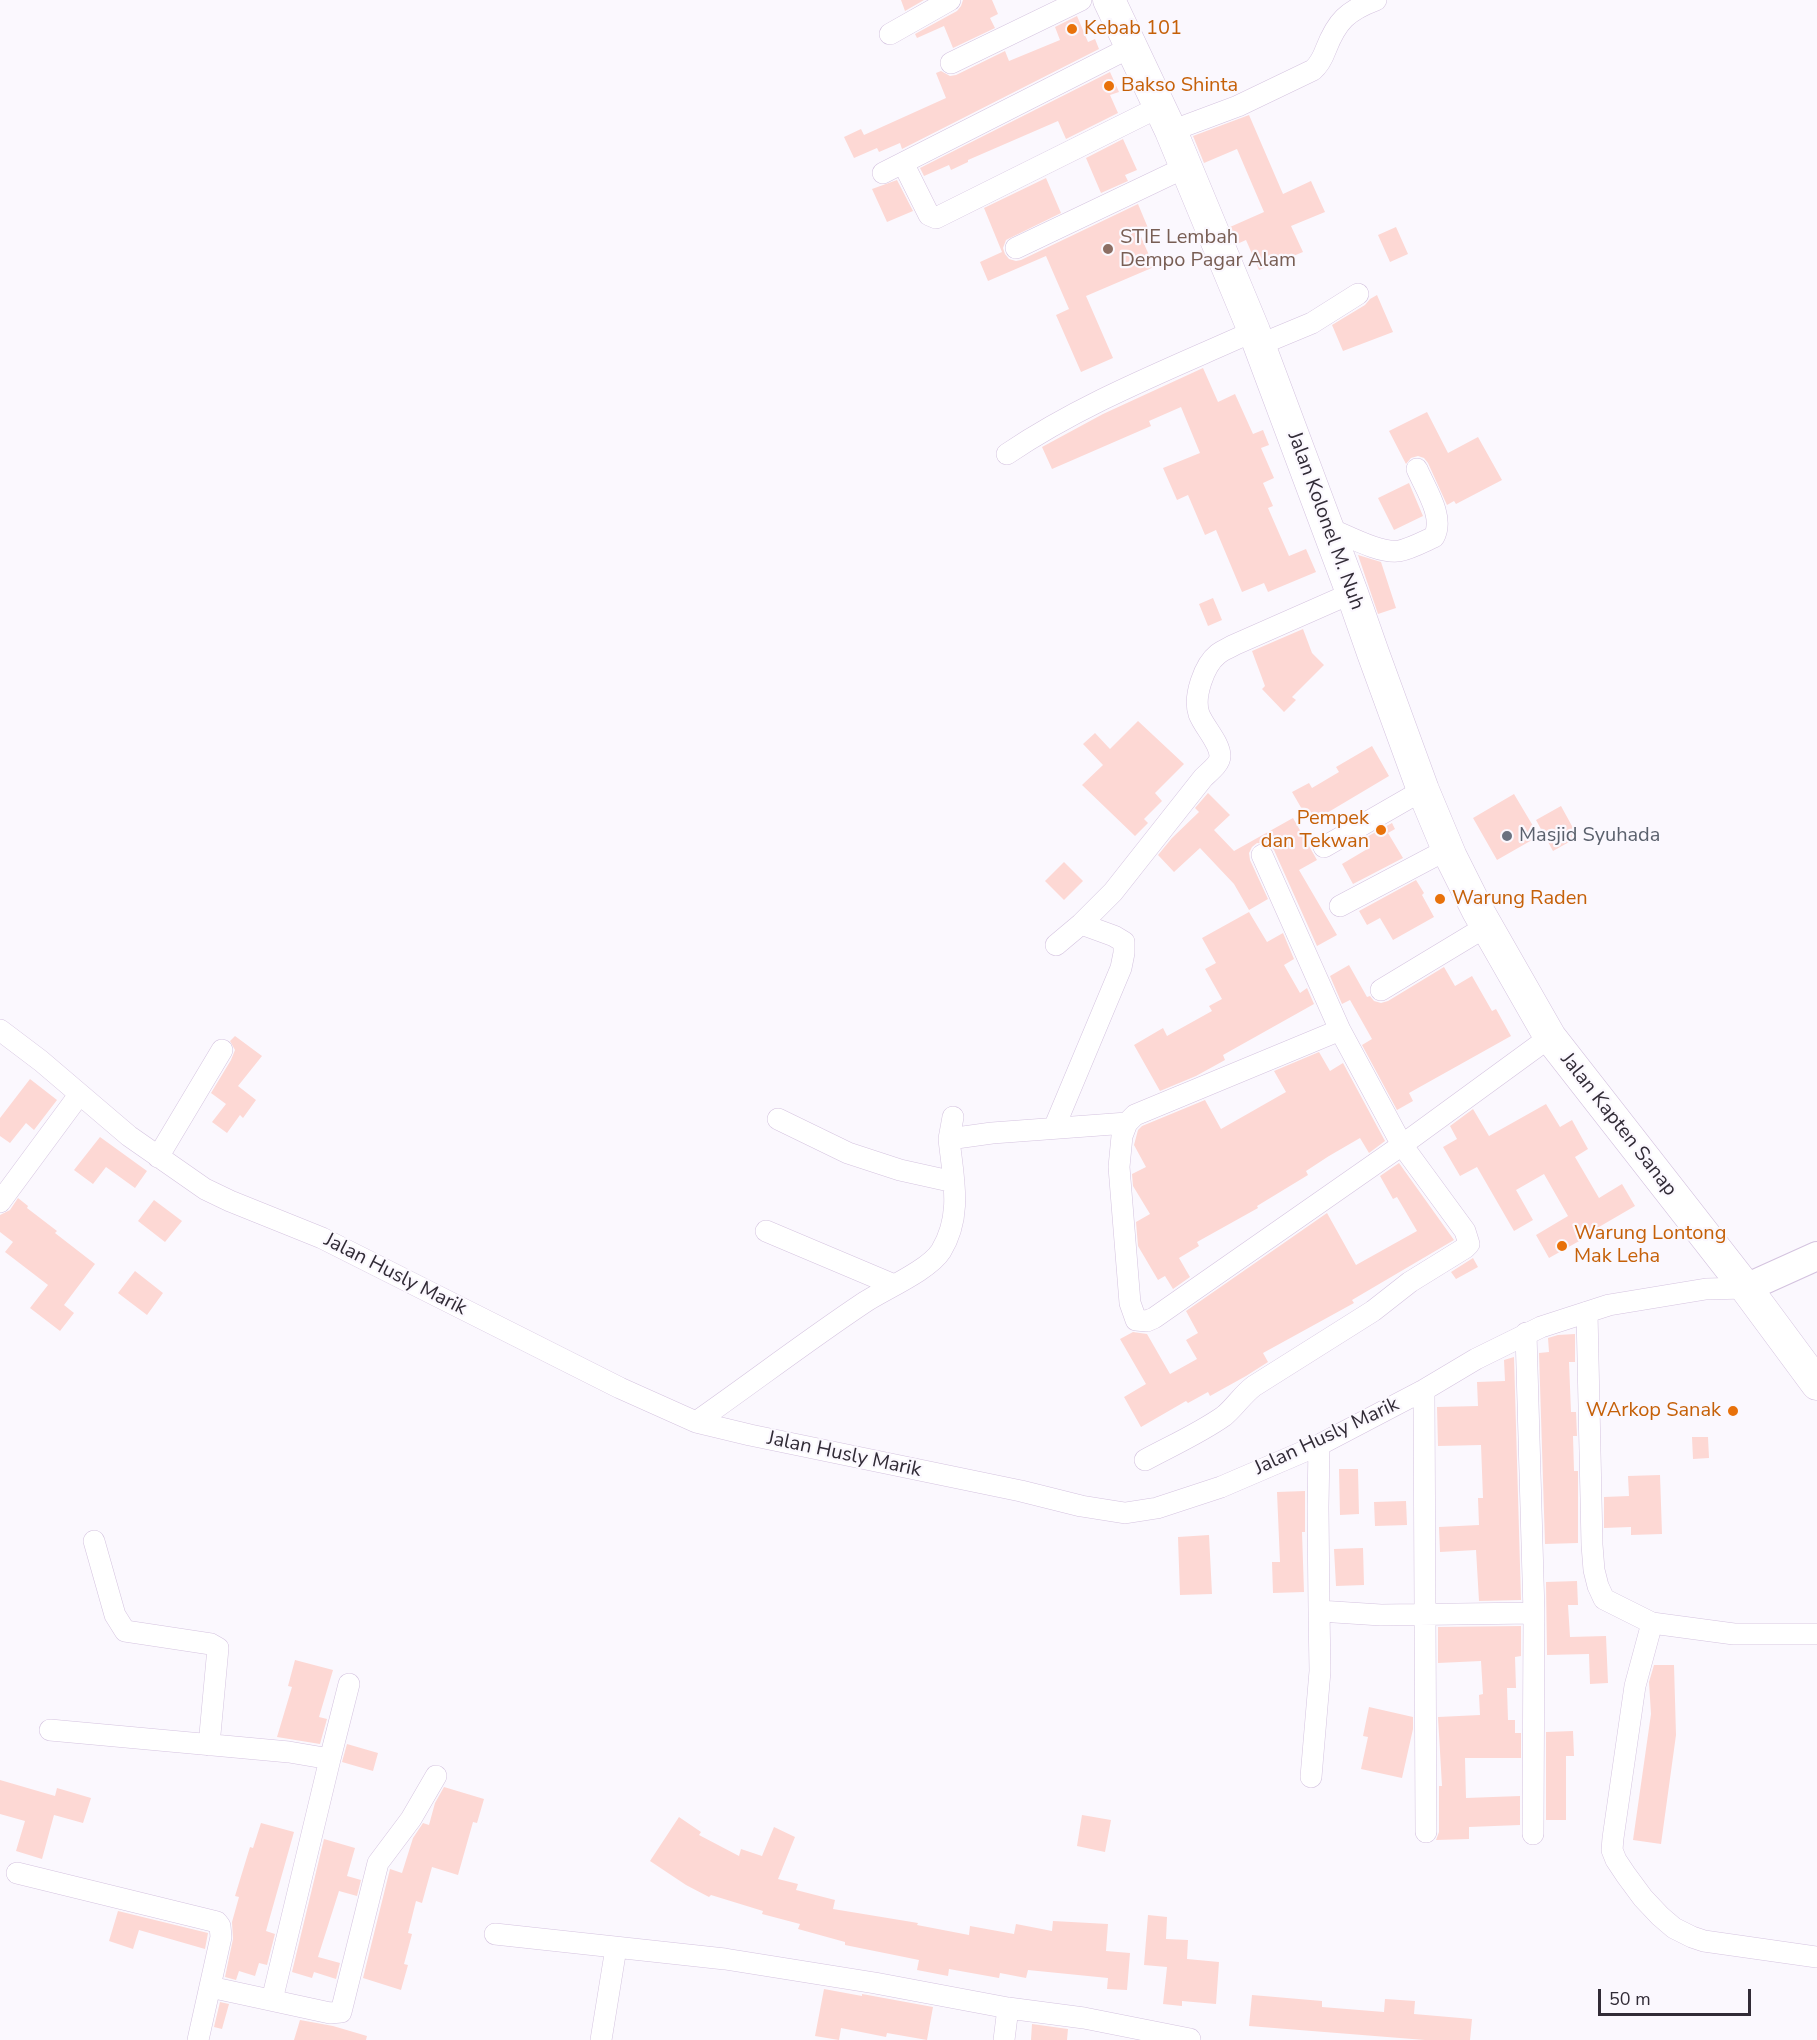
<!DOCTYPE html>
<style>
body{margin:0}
#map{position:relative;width:1817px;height:2040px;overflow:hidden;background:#fbf8fe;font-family:"Nunito Sans",sans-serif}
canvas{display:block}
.scale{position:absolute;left:1598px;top:1989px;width:153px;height:27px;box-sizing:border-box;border:3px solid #312b36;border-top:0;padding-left:8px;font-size:18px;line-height:21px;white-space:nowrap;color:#312b36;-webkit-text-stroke:4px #fbf8fe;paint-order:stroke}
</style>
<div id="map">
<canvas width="1817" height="2040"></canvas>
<div class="scale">50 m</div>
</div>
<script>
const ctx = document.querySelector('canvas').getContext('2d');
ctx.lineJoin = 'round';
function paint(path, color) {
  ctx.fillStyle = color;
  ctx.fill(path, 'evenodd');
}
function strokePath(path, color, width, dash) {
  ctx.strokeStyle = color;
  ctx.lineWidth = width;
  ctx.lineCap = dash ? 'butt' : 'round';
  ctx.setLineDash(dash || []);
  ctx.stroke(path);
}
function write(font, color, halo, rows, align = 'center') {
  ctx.font = font + ' "Nunito Sans",sans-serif';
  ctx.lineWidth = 4.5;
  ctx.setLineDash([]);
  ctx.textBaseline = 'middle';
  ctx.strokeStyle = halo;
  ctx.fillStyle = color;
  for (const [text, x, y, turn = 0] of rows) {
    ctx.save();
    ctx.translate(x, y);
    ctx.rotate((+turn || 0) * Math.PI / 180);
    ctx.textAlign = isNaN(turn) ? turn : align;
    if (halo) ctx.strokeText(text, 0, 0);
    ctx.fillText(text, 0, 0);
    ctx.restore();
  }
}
const building = new Path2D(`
 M901,0H924L905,11Z
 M963,0H992L998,14L990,18L995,28L953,48L944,26L917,38L915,34L957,11L961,6Z
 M1077,16L1088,42L1095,39L1099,49L902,149L900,143L879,152L877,148L854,158L844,137L861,129L864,135L946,98L936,73L941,71L950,76L956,75L1005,51L1009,61L1060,40L1055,27Z
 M1110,72L1119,92L1110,95L1118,113L1066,139L1058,121L968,160V162L951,170L949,165L924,176L920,168Z
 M1249,115L1283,194L1311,181L1325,212L1291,226L1303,252L1259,270L1246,240L1237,244L1230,227L1264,212L1237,149L1204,163L1193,136Z
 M1123,139L1137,170L1125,175L1128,181L1101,193L1086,158Z
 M1046,178L1061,213L1006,240L1003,248L1005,254L1009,259L1016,261L1021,260L1138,204L1148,228L1139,232L1154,267L1086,296L1113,358L1081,372L1056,315L1069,309L1046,256L988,281L980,262L1002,252L984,208Z
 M897,180L913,211L887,222L872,189Z
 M1396,227L1408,254L1390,262L1378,235Z
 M1377,295L1393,332L1343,351L1332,325L1365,305L1370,299Z
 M1203,368L1218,402L1235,394L1253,434L1263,430L1269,445L1261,448L1274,478L1263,483L1273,506L1268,508L1289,556L1306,549L1316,572L1268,592L1264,583L1242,592L1216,530L1205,535L1188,495L1177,500L1163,468L1200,453L1181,407L1149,421L1151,426L1052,469L1042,447L1103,414Z
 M1427,412L1448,453L1478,437L1502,480L1456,504L1454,501L1447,505L1428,463L1424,458L1418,456L1411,458L1406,464L1389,431Z
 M1409,483L1423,516L1394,530L1378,498Z
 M1358,555L1381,562L1396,608L1378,614Z
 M1213,598L1222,620L1208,626L1199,604Z
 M1303,629L1312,653L1324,665L1292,697L1296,700L1284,712L1262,689L1265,686L1252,651Z
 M1138,721L1184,764L1155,793L1162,801L1144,819L1148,823L1135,836L1082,785L1103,765L1083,744L1095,733L1110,749Z
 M1372,746L1389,776L1310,823L1292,792L1309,783L1312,788L1339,772L1336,767Z
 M1208,793L1230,815L1214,830L1234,851L1293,818L1317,860L1299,870L1337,935L1317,946L1274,850L1269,844L1257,843L1252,847L1249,853L1250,860L1268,899L1249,910L1234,884L1200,848L1174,872L1158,855L1172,838L1199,812L1195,808Z
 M1514,794L1539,836L1497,860L1473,818Z
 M1561,806L1578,837L1553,851L1536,820Z
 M1392,823L1395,829L1388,833L1403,858L1353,884L1342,864L1369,848L1363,839Z
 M1064,862L1083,881L1064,900L1045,881Z
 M1416,880L1424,893L1422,895L1434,917L1393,940L1380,918L1367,925L1359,911Z
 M1249,912L1267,942L1283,933L1294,959L1284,965L1300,993L1307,988L1314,1004L1223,1055L1225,1060L1196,1076L1160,1091L1134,1045L1163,1028L1167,1036L1212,1011L1209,1006L1222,999L1205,969L1216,963L1202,938Z
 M1349,965L1367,997L1370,996L1374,1001L1381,1003L1388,1001L1444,967L1455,986L1472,976L1492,1011L1496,1009L1511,1036L1409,1093L1413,1101L1397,1110L1362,1045L1372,1039L1350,1000L1342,1004L1330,976Z
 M235,1036L262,1056L238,1086L256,1100L243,1118L240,1115L227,1133L212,1122L226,1104L211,1093L231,1060L235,1050L230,1041Z
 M1319,1052L1330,1071L1343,1063L1385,1141L1369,1153L1360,1138L1329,1156L1306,1171L1308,1175L1257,1206L1258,1208L1197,1242L1199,1246L1179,1258L1190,1277L1173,1289L1165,1276L1158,1280L1138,1246L1136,1222L1150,1214L1133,1186L1132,1174L1146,1167L1134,1145L1138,1130L1142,1126L1205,1100L1221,1129L1286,1092L1274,1071Z
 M30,1079L57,1100L34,1130L26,1123L10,1143L0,1136V1118Z
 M1546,1104L1560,1127L1572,1120L1588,1149L1575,1157L1599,1198L1622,1184L1635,1206L1580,1238L1581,1240L1549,1258L1536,1235L1568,1216L1544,1174L1516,1190L1533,1220L1514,1231L1477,1167L1460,1176L1443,1147L1457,1139L1450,1126L1473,1109L1489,1136Z
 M100,1137L147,1171L135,1188L106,1167L93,1184L74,1170Z
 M1399,1163L1454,1240L1352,1300L1354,1303L1263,1353L1268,1362L1246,1376L1210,1396L1208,1392L1188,1403L1186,1401L1141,1427L1124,1397L1146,1384L1120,1339L1133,1332L1147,1334L1170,1374L1197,1359L1186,1340L1198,1333L1186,1311L1327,1213L1356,1265L1417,1231L1397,1197L1393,1199L1380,1176Z
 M18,1198L28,1206L27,1208L57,1231L55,1233L95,1264L64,1305L74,1313L60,1331L30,1308L48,1285L5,1252L13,1242L0,1232V1215L10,1210Z
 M154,1200L182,1221L165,1242L138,1221Z
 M1473,1258L1478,1267L1456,1279L1451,1272Z
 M135,1271L163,1293L147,1315L118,1293Z
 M1575,1334V1362H1569L1571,1412H1576L1577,1436H1573L1574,1471H1578V1543L1545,1544L1539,1353L1549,1352L1548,1338L1558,1335Z
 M1514,1357L1521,1600L1479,1601L1476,1550L1440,1552L1439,1527L1479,1525L1478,1498H1483L1481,1445L1438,1446L1437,1407L1478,1406L1477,1382L1505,1381L1504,1360Z
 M1692,1437H1708L1709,1458L1693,1459Z
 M1339,1469H1358L1359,1514L1340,1515Z
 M1660,1475L1662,1534L1631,1535V1527L1604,1528V1497L1629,1496L1628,1476Z
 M1305,1491V1532H1302L1304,1592L1273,1593L1272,1562H1280L1277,1492Z
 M1406,1501L1407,1525L1375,1526L1374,1502Z
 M1209,1535L1212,1594L1180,1595L1178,1537Z
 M1363,1548L1364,1585L1336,1586L1334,1549Z
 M1577,1581L1578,1605H1568L1570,1637L1606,1636L1608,1683L1590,1684L1589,1654L1547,1655L1546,1582Z
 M1521,1626V1656L1515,1657L1516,1688H1507L1508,1720H1515V1733H1521V1758H1465L1466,1798L1520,1796V1825L1469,1827V1839L1436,1840L1439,1832V1786H1442L1438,1717L1480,1715L1479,1695L1483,1694L1481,1661L1438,1663V1627Z
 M295,1660L333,1670L319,1717L327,1719L320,1744L277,1737L292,1687L288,1686Z
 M1654,1665H1674L1676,1735L1661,1844L1633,1840L1651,1714L1649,1682Z
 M1369,1707L1413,1717V1729L1402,1778L1361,1769L1368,1737L1363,1736Z
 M1573,1731L1574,1756H1566V1820H1546V1732Z
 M347,1744L378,1753L373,1771L342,1762Z
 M0,1780L55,1796L57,1788L91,1798L83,1823L54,1815L42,1859L16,1851L25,1821L0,1814Z
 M444,1787L484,1799L477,1823L473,1822L458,1875L432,1867L422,1903L416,1901L408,1933L412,1934L404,1964L408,1965L401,1990L363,1978L390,1869L402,1873L413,1838L423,1823L429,1825L435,1803Z
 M1082,1815L1111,1820L1105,1852L1077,1846Z
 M679,1817L701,1832L699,1835L739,1856L741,1849L762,1856L774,1827L795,1837L778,1879L798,1884L796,1890L835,1900L833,1909L918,1923L917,1925L969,1935L970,1926L1014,1934L1016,1924L1052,1931L1053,1921L1108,1924L1106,1951L1130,1953L1127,1990L1107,1989L1108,1978L1028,1970L1026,1978L1000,1973L999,1978L949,1969L948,1976L917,1970L919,1960L845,1945V1942L798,1929L800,1924L762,1914L763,1911L711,1895L709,1897L686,1885L650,1861Z
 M261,1823L294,1832L266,1931L275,1934L267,1965L259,1963L255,1976L239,1971L236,1980L225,1977L233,1939L232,1922L239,1897L235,1896L250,1847L253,1848Z
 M324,1839L355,1848L347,1876L361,1880L357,1896L339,1891L318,1957L340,1963L336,1979L314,1972L312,1978L292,1972Z
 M118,1911L208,1933L205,1949L139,1930L133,1949L109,1941Z
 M1148,1915L1167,1917L1166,1939L1188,1940L1187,1959L1219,1962L1216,2004L1182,2001V2006L1163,2004L1167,1967L1144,1965Z
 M824,1989L862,1996V1994L873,1996L933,2007L927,2040L887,2033L886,2037L841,2028L839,2040L815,2036Z
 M1252,1995L1322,2001V2007L1384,2012L1385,1999L1415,2001L1414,2014L1472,2019L1470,2040H1425L1249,2026Z
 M220,2002L229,2004L222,2029L214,2027Z
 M300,2020L333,2026L367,2036L366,2040H294Z
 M1032,2024L1068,2029L1067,2040H1031Z`);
const street = new Path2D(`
 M890,34L950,0
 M951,63L1081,0
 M1171,131L1238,106L1313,70C1320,64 1323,57 1326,49C1337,21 1347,11 1376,0
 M903,163L929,215L936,218L1159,107
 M883,173L1131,47
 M1016,248L1186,167
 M1259,345L1312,323L1358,294
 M1007,454C1084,402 1170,369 1254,331
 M1328,528C1346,535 1380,554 1399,551C1410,549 1423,542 1434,537C1445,517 1425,488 1417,469
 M1324,847L1423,790
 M1340,906L1448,849
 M1056,945L1081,924L1113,892L1203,778C1209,772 1220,764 1220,756C1220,743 1204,727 1199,714C1193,697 1204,665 1218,654C1223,650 1229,648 1234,645L1352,593
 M1381,990L1487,926
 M0,1030L41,1061L129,1136L205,1189L230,1201L322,1238L620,1388L696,1422L750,1435L1021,1491L1081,1506L1125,1513L1157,1508L1221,1487L1319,1445L1424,1390L1476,1359L1541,1327L1609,1305L1706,1289L1746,1288
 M1340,1030L1135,1115L1127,1123L1122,1136L1119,1167L1130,1303L1136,1320L1147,1321L1154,1318L1402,1145L1550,1037
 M778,1119L848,1153L900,1170L954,1182
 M1054,1128L1121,968L1124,953V942L1114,936L1081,924
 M949,1139L953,1117
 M158,1157L222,1050
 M0,1202L79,1095
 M766,1231L894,1285
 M1587,1312L1592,1545L1594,1570L1598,1586L1604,1599L1652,1623L1734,1634H1817
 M1526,1333L1534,1613L1533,1834
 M1424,1390L1426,1832
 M696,1422C753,1382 808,1340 865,1302C885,1289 929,1270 941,1251C963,1215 953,1178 949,1139L992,1133L1127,1123
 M1319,1445L1318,1507L1319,1611L1381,1615L1534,1613
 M1145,1460C1171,1446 1200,1433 1224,1416C1235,1407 1242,1395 1254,1386L1373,1311L1410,1282L1465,1248L1469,1244L1465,1231L1402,1145L1340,1030L1262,855
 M94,1541L115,1615L125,1631L211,1644L218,1648L209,1745
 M1652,1623L1635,1686L1613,1838L1612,1850L1616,1860L1626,1875L1643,1898L1660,1916L1674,1928L1692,1937L1704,1941L1817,1957
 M50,1730L289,1752L330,1759L272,2000
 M330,1759L349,1684
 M1311,1777L1320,1671L1319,1611
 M17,1873L217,1922L220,1926L221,1937L198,2040
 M495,1934L725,1959L875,1983L1008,2008L1084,2018L1190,2039
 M210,1987L330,2013L341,2012L378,1863L411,1819L436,1776
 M601,2040L616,1948
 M1004,2040L1008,2008`);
const secondary = new Path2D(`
 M1746,1288L1817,1256`);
const primary = new Path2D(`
 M1109,0L1171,131L1254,331L1352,593L1373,653L1423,790L1451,857L1478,911L1550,1037L1746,1288L1817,1384`);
const markers = [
 [1072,29,6,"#e8710a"],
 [1109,86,6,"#e8710a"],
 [1108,249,6,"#8d6e63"],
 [1381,830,6,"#e8710a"],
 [1507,836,6,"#6b7280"],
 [1440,899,6,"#e8710a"],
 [1562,1246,6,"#e8710a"],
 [1733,1411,6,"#e8710a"]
];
const foodNames = [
 ["Kebab 101",1084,29],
 ["Bakso Shinta",1121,86],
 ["Pempek",1369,819,"right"],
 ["dan Tekwan",1369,842,"right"],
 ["Warung Raden",1452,899],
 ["Warung Lontong",1574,1234],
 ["Mak Leha",1574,1257],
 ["WArkop Sanak",1721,1411,"right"]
];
const educationNames = [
 ["STIE Lembah",1120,238],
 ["Dempo Pagar Alam",1120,261]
];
const streetNames = [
 ["Jalan Kolonel M. Nuh",1325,521,70],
 ["Jalan Kapten Sanap",1618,1125,52],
 ["Jalan Husly Marik",395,1275,27],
 ["Jalan Husly Marik",1327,1437,-25],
 ["Jalan Husly Marik",844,1455,12]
];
const worshipNames = [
 ["Masjid Syuhada",1519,836]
];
paint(building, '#fdd8d4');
strokePath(street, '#d4c3df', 22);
strokePath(secondary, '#d4c3df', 30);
strokePath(primary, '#d4c3df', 33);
strokePath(street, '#fff', 21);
strokePath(secondary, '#fff', 28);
strokePath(primary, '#fff', 32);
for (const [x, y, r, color] of markers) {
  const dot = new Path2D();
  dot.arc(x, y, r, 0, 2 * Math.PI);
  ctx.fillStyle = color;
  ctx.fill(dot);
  strokePath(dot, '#fbf8fe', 2);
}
write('20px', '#c56008', '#fbf8fe', foodNames, 'left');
write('20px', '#785e54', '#fbf8fe', educationNames, 'left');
write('20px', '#312b36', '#fbf8fe', streetNames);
write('20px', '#5b616d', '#fbf8fe', worshipNames, 'left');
</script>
